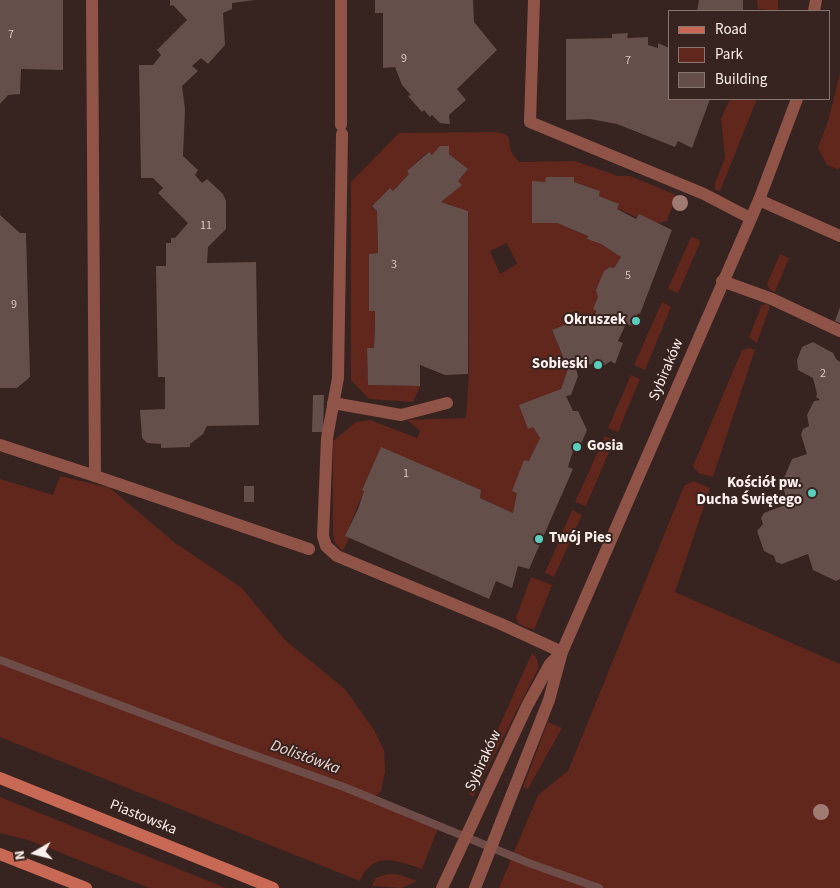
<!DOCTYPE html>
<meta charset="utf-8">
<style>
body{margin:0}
#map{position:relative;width:840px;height:888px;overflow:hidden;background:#37231f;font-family:"Source Sans 3",sans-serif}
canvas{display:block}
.legend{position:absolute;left:668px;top:10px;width:162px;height:90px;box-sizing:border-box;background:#37231f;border:1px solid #877571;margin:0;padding:6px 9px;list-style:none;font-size:15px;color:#fef0ed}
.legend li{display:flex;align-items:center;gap:10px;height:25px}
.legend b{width:25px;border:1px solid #877571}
.north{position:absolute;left:10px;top:828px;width:50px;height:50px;-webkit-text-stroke:4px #37231f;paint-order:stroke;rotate:262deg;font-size:14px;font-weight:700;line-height:20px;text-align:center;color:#fef0ed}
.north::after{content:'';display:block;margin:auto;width:18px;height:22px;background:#fef0ed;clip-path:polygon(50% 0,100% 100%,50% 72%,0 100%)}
</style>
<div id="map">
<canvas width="840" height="888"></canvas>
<ul class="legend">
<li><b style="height:6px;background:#c76955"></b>Road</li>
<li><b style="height:14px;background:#61271c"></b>Park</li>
<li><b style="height:14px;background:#654f4a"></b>Building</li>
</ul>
<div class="north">N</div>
</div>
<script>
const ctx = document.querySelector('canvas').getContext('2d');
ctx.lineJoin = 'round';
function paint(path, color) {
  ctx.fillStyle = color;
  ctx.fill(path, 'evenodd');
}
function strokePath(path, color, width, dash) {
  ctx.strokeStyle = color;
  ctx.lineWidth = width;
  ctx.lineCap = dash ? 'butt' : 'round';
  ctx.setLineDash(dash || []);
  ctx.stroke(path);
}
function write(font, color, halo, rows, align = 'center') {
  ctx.font = font + ' "Source Sans 3",sans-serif';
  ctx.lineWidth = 4;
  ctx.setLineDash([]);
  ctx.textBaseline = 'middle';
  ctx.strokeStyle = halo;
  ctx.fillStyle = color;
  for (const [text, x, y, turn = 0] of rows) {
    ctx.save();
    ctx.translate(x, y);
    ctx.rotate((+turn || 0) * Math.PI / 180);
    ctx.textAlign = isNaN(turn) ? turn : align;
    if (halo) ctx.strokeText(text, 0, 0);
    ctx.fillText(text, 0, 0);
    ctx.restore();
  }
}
const green = new Path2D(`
 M757,0H778V11L758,9Z
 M840,74V168L837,169L827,165L818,148L828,121Z
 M730,99H757L720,191L715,190V184L725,158L721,119Z
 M494,132C512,134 508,137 511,151C512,154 516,158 519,162L575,161L618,176H630L676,195L667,221C648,228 635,214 617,209L618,204L599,196L600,191L574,182V177L545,182H532V223H557L588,236L587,239L601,244L621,257L614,268L610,267L604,271L593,319L576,325L574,321L552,331L568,369L561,389L533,427L540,438L529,461L524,460L513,513L480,498L481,490L381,448L362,489L364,491L345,536L349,538L343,551L335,543L333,534V441L356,422L370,420L417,438L420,431L407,420L466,418L469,374L468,211L441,202L461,185L458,181L468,169L440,147L432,155L428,152L407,171L409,174L393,191L390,189L372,206L377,211L378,253L369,254V311H375L374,348H367L368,385L420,386L413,402L369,399L351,380V182L399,133ZM507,243L517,264L500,274L490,251Z
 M691,237L698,239L700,243L678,293L668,289Z
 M780,254L789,258L775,292L769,289L767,284Z
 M662,302L671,307L645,370L634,365Z
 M767,304L770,306L757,343L749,337L762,305Z
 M750,348L755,350L713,477L698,473L693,466L742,350Z
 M631,375L640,379L618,432L608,428Z
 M605,436L614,440L586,506L575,502Z
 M60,476L110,488L174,542L242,588L285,640L345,689L374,730L384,750L385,772L381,791L373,798L439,826L422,869C397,861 373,850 360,881L0,737V479L53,495Z
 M693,481L710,488L675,592L840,664V888H499L538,795L568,771L684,486Z
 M572,510L582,515L554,577L545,573Z
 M531,577L552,585L534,630L519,624L516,618Z
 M532,653L536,657L539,667L473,797L469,794Z
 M548,722L562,728L528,789L523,787Z
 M0,797L226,888H149L31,841L0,833Z
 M387,874H397L417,881L402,888L372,886L376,878Z`);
const stream = new Path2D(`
 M0,660L223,744L344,787L529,863L599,888`);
const building = new Path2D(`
 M0,0H63V70L21,69L20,94L8,95L0,104Z
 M170,0H255L232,3V9L223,13L225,45L208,64L201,58L192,66L198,71L182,86L185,109L183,156L198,170L195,175L202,183L207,179L223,194L226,201V229L208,247L207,263L256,262L259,425L207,426L203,434L190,444V447L161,448V444L147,443L142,438L140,410L165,409V377H158L156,266H166V243H171V238H175L188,223L158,193L163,188L153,178H141L139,65H153L161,55L157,50L187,20L173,5L170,6Z
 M375,0H473L474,22L497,50L457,89L466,100L449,115L450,124L440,123L432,115L430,117L424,110L422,112L408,96L411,95L402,85L395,67L383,68V13H375Z
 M699,0H743V11H697Z
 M628,33L627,38L648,37V45L658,48V43L669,48V99H710L692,148L678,141L675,147L617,124L590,119L566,120V39L612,38V34Z
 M440,146H449V154L468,169L458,181L462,185L441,202L468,211V374L445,375L420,365V386L368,385L367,348H374L375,327V311H369V254L378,253L377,211L372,206L390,188L393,191L409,174L407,171L429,152L432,155Z
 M546,177H574V182L600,191L599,196L619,204L617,209L636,219L639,214L672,230L640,314L638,313L633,326L626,324L618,341L623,343L615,364L611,361L596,370L594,363L576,369L578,376L571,395L566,396L573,411H578L587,430L578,451L574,448L568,467L573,469L529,569L518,566L512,588L496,581L489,599L345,536L358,509L364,491L362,490L381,447L481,490L480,498L513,513L517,493L512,491L524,460L529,461L540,438L533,427L528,429L519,405L561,389L568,369L552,330L575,321L576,325L593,319L596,311L593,309L598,297L596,290L604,271L610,267L614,268L621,257L601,244L587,239L588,236L557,223H532V181L545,182Z
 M0,215L20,233H26L30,377L17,388H0Z
 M840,307V323L835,321Z
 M813,342L833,353L836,359L840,362V579L836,581L813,570L808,554L782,564L776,562L774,556L764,551L757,531L763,524L761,518L764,513L788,504L782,483L792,459L807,454L801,435L803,429L809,426L807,415L814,401L820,400L816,397L817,394L813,378L798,370L797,360L802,347Z
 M313,395H324L323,432H312Z
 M244,486H254V502H244Z`);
const service = new Path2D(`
 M92,0L95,476L309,549
 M341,0V125
 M534,0L530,122L704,194L750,218
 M759,200L840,236
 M722,281L772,299L840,331
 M501,624L562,652`);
const minor = new Path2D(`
 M814,11L816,0
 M342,134L338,378L327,438L323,536L326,546L337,556L501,624
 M333,403L401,415L447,403
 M0,445L95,476
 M442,888L527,706L550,664L560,654
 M475,888L549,700L562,652L759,200L797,99`);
const secondary = new Path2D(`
 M0,778L273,888
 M0,854L86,888`);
const trees = [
 [680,203],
 [821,812]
];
const markers = [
 [636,321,5,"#5acebd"],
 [598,365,5,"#5acebd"],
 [577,447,5,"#5acebd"],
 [812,493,5,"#5acebd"],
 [539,539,5,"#5acebd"]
];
const numberNames = [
 ["7",11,35],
 ["9",404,59],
 ["7",628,61],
 ["11",206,226],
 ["3",394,265],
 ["5",628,276],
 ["9",14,305],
 ["2",823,374],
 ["1",406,474]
];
const poiNames = [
 ["Okruszek",626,321],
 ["Sobieski",588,365],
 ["Gosia",587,447,"left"],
 ["Kościół pw.",802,484],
 ["Ducha Świętego",802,501],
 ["Twój Pies",549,539,"left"]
];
const streetNames = [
 ["Sybiraków",667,370,-67],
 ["Sybiraków",484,761,-65],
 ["Piastowska",143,818,22]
];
const waterNames = [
 ["Dolistówka",305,758,20]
];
paint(green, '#61271c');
strokePath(stream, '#6e4c48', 8);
paint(building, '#654f4a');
strokePath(service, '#8f5347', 12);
strokePath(minor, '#8f5347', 12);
strokePath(secondary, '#c76955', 12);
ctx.fillStyle = '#a07b73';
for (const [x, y] of trees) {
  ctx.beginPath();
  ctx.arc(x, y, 8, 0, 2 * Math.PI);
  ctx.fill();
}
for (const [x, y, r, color] of markers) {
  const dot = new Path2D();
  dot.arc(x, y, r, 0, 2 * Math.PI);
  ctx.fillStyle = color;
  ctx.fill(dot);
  strokePath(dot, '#37231f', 2);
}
write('12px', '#d8c8c4', null, numberNames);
write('bold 15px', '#fef0ed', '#37231f', poiNames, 'right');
write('15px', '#fef0ed', '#37231f', streetNames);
write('italic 16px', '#f1d7d1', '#37231f', waterNames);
</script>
